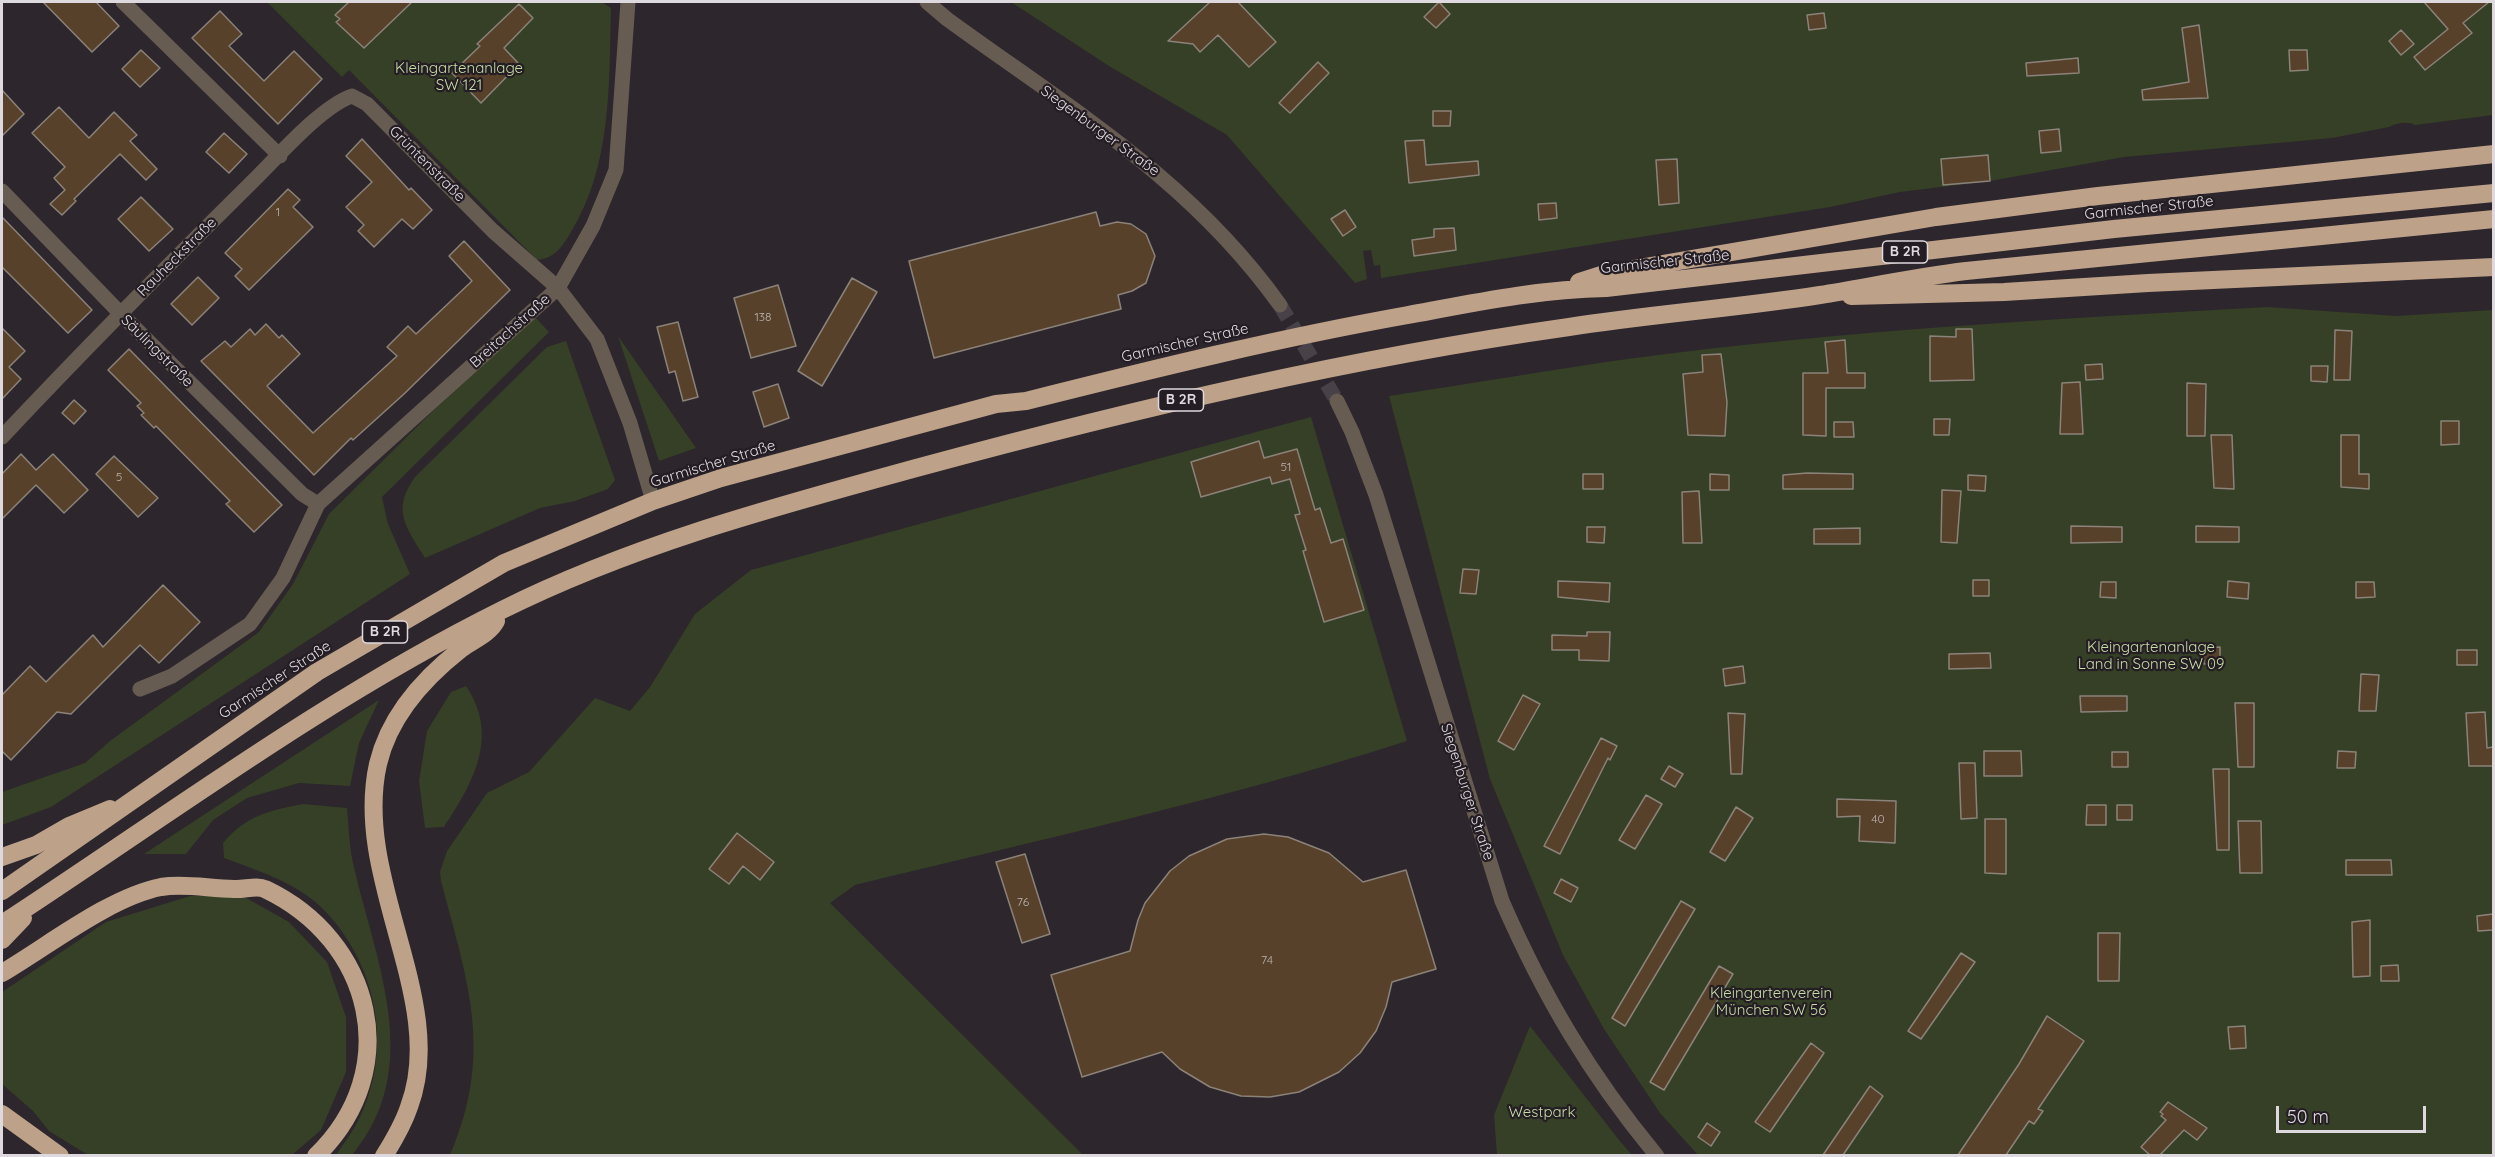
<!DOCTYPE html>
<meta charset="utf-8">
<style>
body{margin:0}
#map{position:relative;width:2495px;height:1157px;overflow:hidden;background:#2d262d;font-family:Quicksand,sans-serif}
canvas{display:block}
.frame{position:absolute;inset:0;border:3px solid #ded9de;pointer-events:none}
.scale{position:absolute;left:2276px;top:1106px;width:150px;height:27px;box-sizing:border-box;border:3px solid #ded9de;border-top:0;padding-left:8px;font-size:18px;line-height:21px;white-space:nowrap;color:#ded9de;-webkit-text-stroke:4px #241d24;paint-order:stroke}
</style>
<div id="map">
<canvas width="2495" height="1157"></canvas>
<div class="frame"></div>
<div class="scale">50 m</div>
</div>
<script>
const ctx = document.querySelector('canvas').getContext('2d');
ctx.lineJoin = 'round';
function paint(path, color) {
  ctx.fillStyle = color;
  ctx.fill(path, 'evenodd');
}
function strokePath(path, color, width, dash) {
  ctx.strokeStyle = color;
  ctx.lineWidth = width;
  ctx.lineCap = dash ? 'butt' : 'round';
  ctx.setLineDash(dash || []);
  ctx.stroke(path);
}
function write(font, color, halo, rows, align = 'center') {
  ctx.font = font + ' Quicksand,sans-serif';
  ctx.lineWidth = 4.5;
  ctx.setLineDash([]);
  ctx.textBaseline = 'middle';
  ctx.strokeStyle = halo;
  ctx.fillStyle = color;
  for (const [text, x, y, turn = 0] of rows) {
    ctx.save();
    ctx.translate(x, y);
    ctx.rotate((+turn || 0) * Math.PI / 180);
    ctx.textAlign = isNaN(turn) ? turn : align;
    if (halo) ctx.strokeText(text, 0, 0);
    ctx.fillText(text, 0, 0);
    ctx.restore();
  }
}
const green = new Path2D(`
 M267,2H602L611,8C609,84 612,165 571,232C562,247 555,258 537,260L349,70L342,77Z
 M1011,2H2493V115L2415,125C2408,121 2396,123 2389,127L2332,138L2124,157L1990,181L1900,192L1830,207L1381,278L1380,265L1374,266L1371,250L1363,251L1367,279L1355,283L1227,135L1109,66Z
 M2267,307L2396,316L2493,310V1155H1698L1660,1113L1604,1029L1563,955L1490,779L1389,396C1471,384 1553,369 1635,358C1845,330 2056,319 2267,307Z
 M534,316L549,332L382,497L388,524L410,574L51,807L2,825V792L85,763L110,741L259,632L293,584L329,514L437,407Z
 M618,336L696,448L659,461Z
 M566,341L615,480L608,489L575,501L540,508L425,558C406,527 391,510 415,477L547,347Z
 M1311,417L1407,741C1226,799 1039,840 855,885L830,903L1083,1155H450C494,1053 468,983 441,881L440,872L447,851L487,793L529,772L595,698L630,711L650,687L695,614L751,570Z
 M466,686C500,736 473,783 444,827L425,828L419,781L427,731L451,692Z
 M379,700L359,743L350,786L299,783L247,798L213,820L186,854H144Z
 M303,804L347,808C349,827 349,848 354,867C376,963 425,1068 352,1155H336C344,1143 354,1130 360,1117C394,1046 376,961 321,907C295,882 256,870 224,858L223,843C247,815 268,811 303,804Z
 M241,895L289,922L327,962L346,1017V1072L321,1130L292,1155H88L49,1131L33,1111L2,1084V992L106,922L190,896Z
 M1530,1026L1619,1140L1632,1155H1497L1494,1115Z`);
const building = new Path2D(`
 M43,2H96L119,26L92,52Z
 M349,2H412L364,48L336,22L340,19L335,15Z
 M1210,2H1238L1276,42L1249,67L1218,35L1200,52L1193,44L1168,41Z
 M1439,2L1450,14L1436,28L1424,17Z
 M2424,2H2489L2463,23L2472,33L2425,70L2414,57L2448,29Z
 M519,4L533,18L504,48L519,64L481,103L452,73L480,46L477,44Z
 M220,11L242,34L229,46L264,81L294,51L322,79L278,124L192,38Z
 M1824,13L1826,28L1809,30L1807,15Z
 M2199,25L2208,98L2143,100L2142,90L2189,82L2182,28Z
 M2401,30L2414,44L2401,55L2389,41Z
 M141,50L160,68L140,87L122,69Z
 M2289,50H2307L2308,70L2290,71Z
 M2078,58L2079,73L2027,76L2026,63Z
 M1318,62L1329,73L1290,113L1279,103Z
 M2,90L24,114L2,136Z
 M59,107L89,138L114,112L137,135L130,141L157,169L146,180L120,154L74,199L76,201L62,215L50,204L65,190L54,178L65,167L32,133Z
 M1433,111H1451L1450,126H1433Z
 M2059,129L2061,151L2041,153L2039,131Z
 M224,133L247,154L229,173L206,152Z
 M362,139L409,190L411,188L432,210L413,229L402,219L374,247L358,231L364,225L346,207L372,182L346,156Z
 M1424,140L1426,165L1478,161L1479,175L1409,183L1405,141Z
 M1988,155L1990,181L1943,185L1941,159Z
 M1677,159L1679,203L1659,205L1656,160Z
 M288,189L300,200L293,207L313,227L249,290L235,276L242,269L225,253Z
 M141,197L173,229L149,251L118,219Z
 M1556,203L1557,218L1539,220L1538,204Z
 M1345,210L1356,227L1343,236L1331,219Z
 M1096,212L1100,226L1117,222L1131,224L1146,234L1155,256L1146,283L1132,291L1118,295L1121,309L934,358L909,261Z
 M2,217L92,310L68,333L2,267Z
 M1454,228L1456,250L1414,256L1412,240L1434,237V229Z
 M464,241L510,290L404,394L353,440L351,438L314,475L201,361L225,341L231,347L250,329L255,335L266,324L279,338L282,335L300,354L267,386L313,433L397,356L387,347L408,326L416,334L472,281L449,256Z
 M198,277L219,298L192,325L171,304Z
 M852,278L877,292L822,386L798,371Z
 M778,285L796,346L751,358L734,298Z
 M678,322L698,397L683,401L675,371L669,373L657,327Z
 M2,328L25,351L9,367L21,379L2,399Z
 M1956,329H1972L1974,380L1930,381V336L1956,337Z
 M2335,330L2352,331L2350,380H2334Z
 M1845,340L1847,373H1865V388H1826V436L1803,435V373H1828L1825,342Z
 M129,349L282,505L254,532L226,504L230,501L156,426L154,428L141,415L144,413L137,406L141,403L108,370Z
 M1721,354L1727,402L1725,436L1688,435L1683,374L1703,372L1702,355Z
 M2102,364L2103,379L2086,380L2085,365Z
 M2311,366H2328L2327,382L2311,381Z
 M2080,382L2083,434H2060L2062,383Z
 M2187,383L2206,384L2205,436H2187Z
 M778,384L789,418L764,427L753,392Z
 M74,400L86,411L74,424L62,413Z
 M1934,419H1950L1949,435H1934Z
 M2441,421H2459V444L2441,445Z
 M1834,422H1853L1854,437H1834Z
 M2211,435H2232L2234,489L2214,488Z
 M2341,435H2359V474H2369V489L2341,487Z
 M1259,441L1264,458L1297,449L1315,510L1320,508L1331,543L1343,539L1364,610L1324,622L1303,551L1306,550L1295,515L1300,514L1290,479L1272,484L1270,477L1201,497L1191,462Z
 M21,454L36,470L53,454L88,490L64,513L36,485L2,519V474Z
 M114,456L158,498L138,517L96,474Z
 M1807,473L1853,474V489H1783V475Z
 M1583,474H1603V489H1583Z
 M1710,474L1729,475V490H1710Z
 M1968,475L1986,476L1985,491L1968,490Z
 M1942,490L1961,491L1957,543L1941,542Z
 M1699,491L1702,543H1683L1682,492Z
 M2071,526L2122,527V542L2071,543Z
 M2196,526L2239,527V542H2196Z
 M1587,527H1605L1604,543L1587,542Z
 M1860,528V544H1814V529Z
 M1463,569L1479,570L1476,594L1460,593Z
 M1973,580H1989V596H1973Z
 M1558,581L1610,583L1609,602L1558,597Z
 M2228,581L2249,583L2248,599L2227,597Z
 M2101,582H2116V598L2100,597Z
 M2356,582H2374L2375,597L2356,598Z
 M163,585L200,622L159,663L140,645L71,714L57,712L11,760L2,751V695L30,666L46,682L93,635L103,647Z
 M1587,632H1610L1609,661L1579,660V650H1552V635L1587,636Z
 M2220,647V663L2204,664V648Z
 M2457,650H2477V665H2457Z
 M1990,653L1991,668L1949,669V654Z
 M1743,666L1745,683L1725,686L1723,669Z
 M2361,674L2379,675L2376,711H2359Z
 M1523,695L1540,704L1514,750L1498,741Z
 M2080,696H2127V711L2081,712Z
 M2235,703H2254V767H2238Z
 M2485,712L2487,748L2493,747V766H2469L2466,713Z
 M1728,713L1745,714L1742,774H1731Z
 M1601,738L1617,746L1610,760L1608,758L1560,854L1544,846Z
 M1984,751H2021L2022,776H1984Z
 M2338,751L2356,752L2355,768H2337Z
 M2112,752H2128V767H2112Z
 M1959,763H1975L1977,818L1961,819Z
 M1669,766L1683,774L1675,787L1661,779Z
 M2213,769H2229V850H2217Z
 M1646,795L1662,804L1635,849L1619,840Z
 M1837,799L1896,801L1895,843L1859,841L1860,816L1837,817Z
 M2087,805H2106V825H2086Z
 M2117,805H2132V820H2117Z
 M1736,807L1753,818L1725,861L1710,852Z
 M1985,819H2006V874L1985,873Z
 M2238,821H2261L2262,873H2240Z
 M737,833L774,862L760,880L743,866L729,884L709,869Z
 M1264,834L1288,837L1329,853L1363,882L1406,870L1436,969L1392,982L1386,1007L1376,1031L1360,1053L1339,1072L1299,1092L1270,1097L1241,1096L1210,1087L1180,1069L1162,1052L1082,1077L1051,975L1130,951L1138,920L1145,903L1170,871L1189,856L1227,839Z
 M1025,854L1050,934L1022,943L996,862Z
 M2346,860H2391L2392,875H2346Z
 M1561,879L1578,888L1571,902L1554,893Z
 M1681,901L1695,909L1625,1026L1612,1018Z
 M2493,914V930L2478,931L2477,916Z
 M2370,920V976L2353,977L2352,922Z
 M2098,933H2120L2119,981H2098Z
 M1961,953L1975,962L1921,1039L1908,1031Z
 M2398,965L2399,981H2381V966Z
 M1719,966L1733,974L1664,1090L1650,1082Z
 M2047,1016L2084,1041L2038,1109L2043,1111L2034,1124L2029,1121L2006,1155H1958L2019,1064Z
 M2245,1026L2246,1048L2230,1049L2228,1027Z
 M1811,1043L1824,1053L1770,1132L1755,1122Z
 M1870,1086L1883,1096L1843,1155H1823Z
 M2168,1102L2207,1128L2197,1140L2184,1130L2160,1155H2150L2141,1147L2166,1120L2161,1116L2163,1114L2160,1112Z
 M1707,1123L1720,1132L1711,1146L1698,1137Z`);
const streetTunnel = new Path2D(`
 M1280,305L1337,401`);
const street = new Path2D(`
 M123,2L280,156
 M927,2L947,19C1069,108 1190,179 1280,305
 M2,191L120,313L302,494L318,504
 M1337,401L1352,432L1376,495L1502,901C1544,997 1590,1075 1657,1156
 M2,437C83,351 166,267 250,184C276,159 320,107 352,96L367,104L493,231L558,288L597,339L630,423L653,501
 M140,689L172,676L250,624L283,578L318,504L558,288L593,226L616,170L628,2`);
const highway = new Path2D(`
 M1579,282L1604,274L1936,217L2098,196L2494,154
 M1851,296L2004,292L2148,283L2494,267
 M2,857L36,845L69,826L110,809
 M2,891L317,672L504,563L653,501L721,478L996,404L1026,401C1153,369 1279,338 1408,315C1473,303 1539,289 1606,288L2114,229L2494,193
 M2,924C166,817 325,698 502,610C634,544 778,506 920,467C1134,409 1350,358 1569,327C1652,314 1737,308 1820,295C1869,287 1917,277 1966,271L2494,219
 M2,940L23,918
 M2,973C48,946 110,897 161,887C186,883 210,889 234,889C243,890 257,885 265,889C373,940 405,1070 316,1156
 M2,1114L60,1156
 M384,1156C394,1140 403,1125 409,1107C449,1001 352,880 378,764C389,717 424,678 461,649C473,640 489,634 496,621`);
const numberNames = [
 ["1",278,212],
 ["138",763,317],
 ["51",1286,467],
 ["5",119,477],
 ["40",1878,819],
 ["76",1023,902],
 ["74",1267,960]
];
const shields = [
 [1905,252,45],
 [1181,400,45],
 [385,632,45]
];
const shieldNames = [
 ["B 2R",1905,252],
 ["B 2R",1181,400],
 ["B 2R",385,632]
];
const parkNames = [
 ["Kleingartenanlage",459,68],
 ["SW 121",459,85],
 ["Kleingartenanlage",2151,647],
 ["Land in Sonne SW 09",2151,664],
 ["Kleingartenverein",1771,993],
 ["München SW 56",1771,1010],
 ["Westpark",1542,1112]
];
const streetNames = [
 ["Siegenburger Straße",1100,131,36],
 ["Grüntenstraße",427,164,45],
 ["Garmischer Straße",2149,208,-6],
 ["Rauheckstraße",177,257,-45],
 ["Garmischer Straße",1665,262,-6],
 ["Breitachstraße",510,331,-42],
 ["Garmischer Straße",1185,343,-13],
 ["Säulingstraße",157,351,45],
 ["Garmischer Straße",713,464,-17],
 ["Garmischer Straße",275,680,-33],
 ["Siegenburger Straße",1467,792,72]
];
paint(green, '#354026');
paint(building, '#58412a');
strokePath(building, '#8b827a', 1.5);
strokePath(streetTunnel, '#484148', 15, [15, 8]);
strokePath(street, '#675c52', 15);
strokePath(highway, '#bda188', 18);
write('12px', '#bcb3b1', null, numberNames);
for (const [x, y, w] of shields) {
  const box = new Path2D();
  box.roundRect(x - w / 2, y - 11, w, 22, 4.5);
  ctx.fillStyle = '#241d24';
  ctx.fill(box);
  strokePath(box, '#ded9de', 1.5);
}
write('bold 14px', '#ded9de', null, shieldNames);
write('15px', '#c6dda6', '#241d24', parkNames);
write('15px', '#ded9de', '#241d24', streetNames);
</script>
